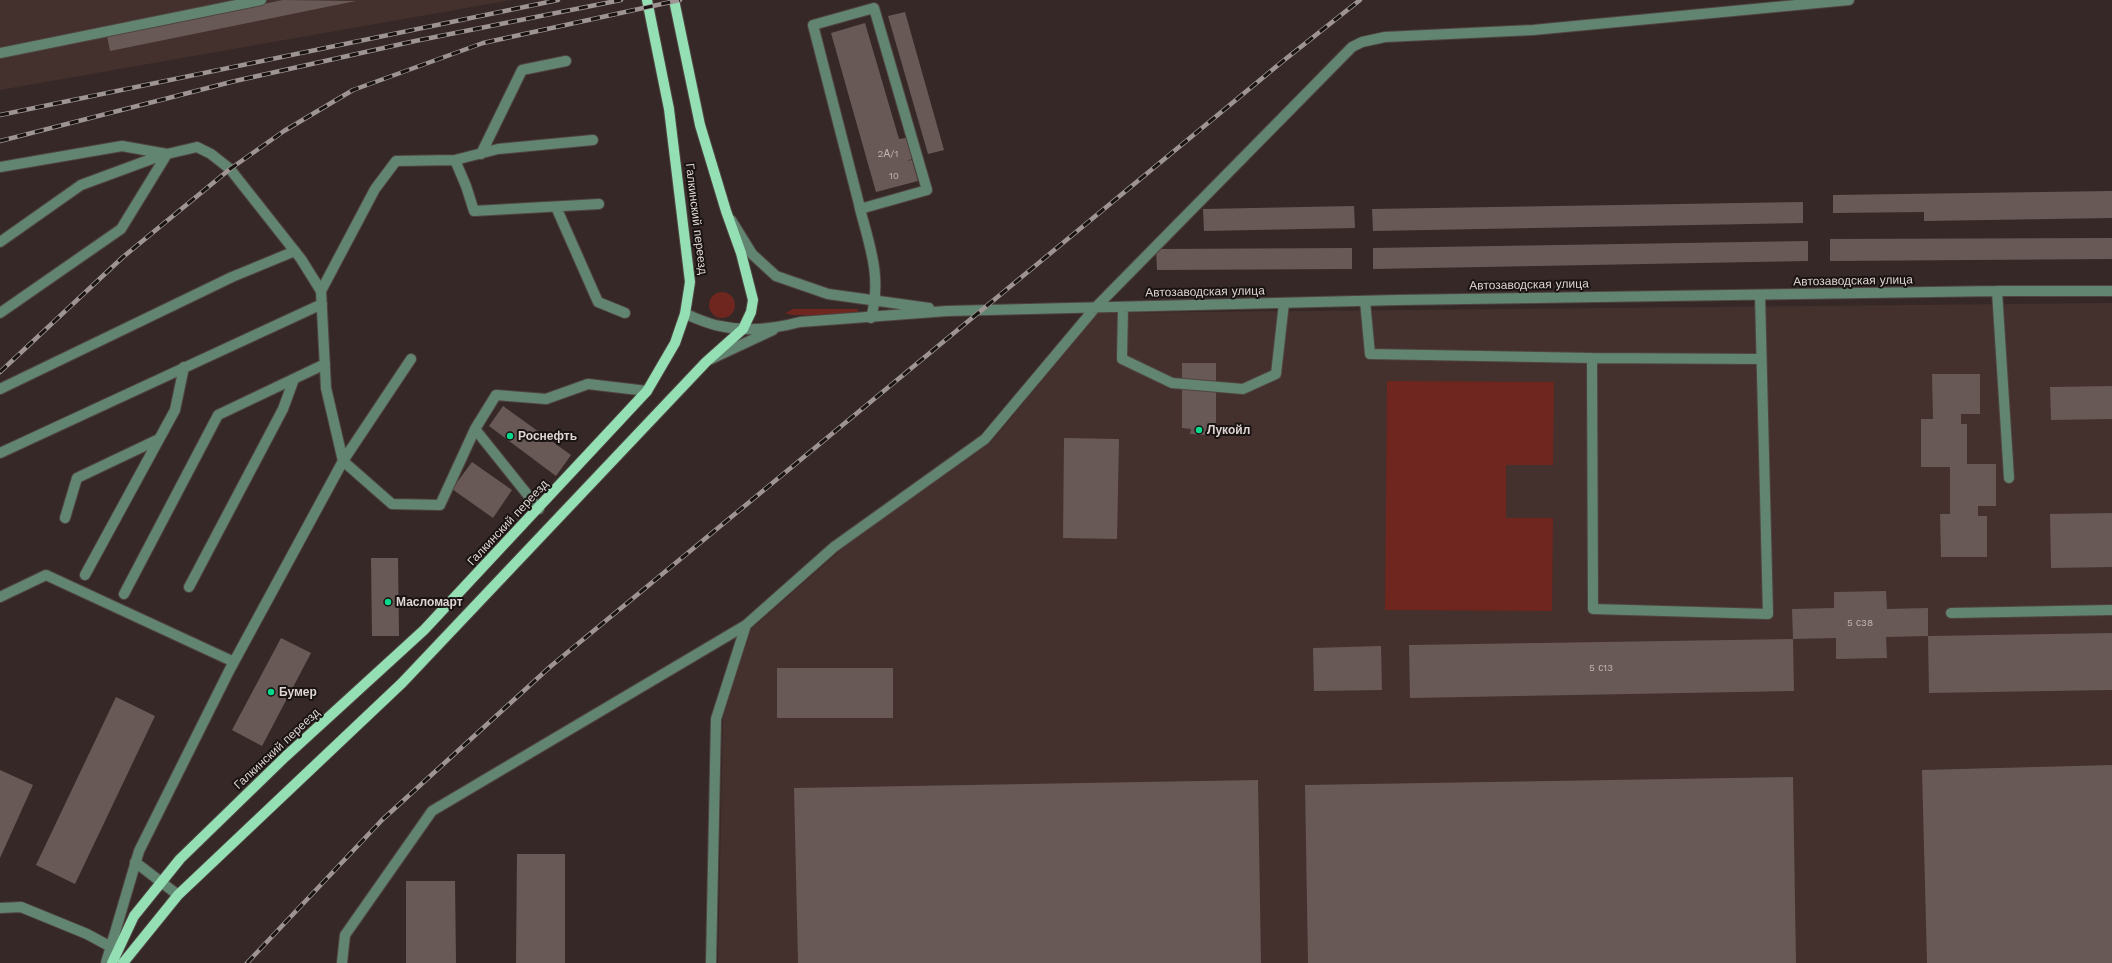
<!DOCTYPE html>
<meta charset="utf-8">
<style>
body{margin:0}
canvas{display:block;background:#352826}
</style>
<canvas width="2112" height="963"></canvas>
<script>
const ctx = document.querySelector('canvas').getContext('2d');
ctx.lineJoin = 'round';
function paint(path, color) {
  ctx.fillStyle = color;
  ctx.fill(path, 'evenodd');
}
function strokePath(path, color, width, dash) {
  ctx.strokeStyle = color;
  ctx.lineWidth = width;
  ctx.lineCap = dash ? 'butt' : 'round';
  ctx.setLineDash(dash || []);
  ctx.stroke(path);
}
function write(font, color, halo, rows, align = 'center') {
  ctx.font = font + ' "Work Sans",sans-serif';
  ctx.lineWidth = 4;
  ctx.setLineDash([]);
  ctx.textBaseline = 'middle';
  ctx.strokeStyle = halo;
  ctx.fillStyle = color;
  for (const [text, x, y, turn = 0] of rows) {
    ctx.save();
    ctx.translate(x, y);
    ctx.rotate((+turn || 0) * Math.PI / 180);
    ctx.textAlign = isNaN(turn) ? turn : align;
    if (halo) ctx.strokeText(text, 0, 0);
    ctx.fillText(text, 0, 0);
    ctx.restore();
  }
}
const built = new Path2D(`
 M0,0H512L0,90Z
 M2112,303V963H718L723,717L751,629L844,547L990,443L1098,313Z`);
const green = new Path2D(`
 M709 305a13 13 0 1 1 26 0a13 13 0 1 1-26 0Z
 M793,309H858L857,315H792L785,313Z
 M1387,381L1554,382L1553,465H1506V518H1553L1552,611L1385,610Z`);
const building = new Path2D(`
 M283,0L356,1L110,51L107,36Z
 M905,12L944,150L928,154L888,16Z
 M865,23L899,139L906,138L912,159L907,161L912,160L918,181L876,192L831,33Z
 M2112,191V218L1924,221V212L1833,213V195Z
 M1803,202V223L1373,231L1372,209Z
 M1354,206L1355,228L1204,231L1203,209Z
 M2112,238V259L1830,261V239Z
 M1808,241V261L1373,269V248Z
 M1352,248V269L1157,270L1156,249Z
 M1182,363H1216V429H1207V435L1190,434L1191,429L1182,428Z
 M1932,374H1980V414H1961V424H1967V464H1996V506H1978V516H1987V557H1941L1940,514H1950V467H1921V419H1933Z
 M2112,386V419L2051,420L2050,387Z
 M503,406L571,455L556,476L489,426Z
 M1064,438L1119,439L1117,539L1063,538Z
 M472,462L512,490L493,518L452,489Z
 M2112,513V567L2051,568L2050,514Z
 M371,558H398L399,636H372Z
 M1886,591L1887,609L1928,608V636L1886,637L1887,658L1836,659V638L1793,639L1792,609L1834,608V592Z
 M2112,633V690L1929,693L1928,636Z
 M281,638L311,653L262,746L232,730Z
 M1793,639L1794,691L1410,698L1409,645Z
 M1381,646L1382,690L1314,691L1313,648Z
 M777,668H893V718H777Z
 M116,697L155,716L75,884L36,865Z
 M2112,765V963H1927L1922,770Z
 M0,770L33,785L0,858Z
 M1793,777L1796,963H1308L1305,785Z
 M1258,780L1261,963H798L794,788Z
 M517,854H565V963H516Z
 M406,881H455L456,963H406Z`);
const minor = new Path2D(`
 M0,53L261,0
 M481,154L522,70L566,61
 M455,160L466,186L474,211L599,204
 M0,167L122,146L167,154L197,147L211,154L230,169L301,259L321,291L326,388L343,461L392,504L440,505L475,429
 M556,207L598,302L625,313
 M860,209L927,190L874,8L813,25L859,204L860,209C870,247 882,278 871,318
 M731,220L752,254L776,276L828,294L929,308
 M0,242L81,185L165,154
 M321,291L375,189L396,161L455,160L498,149L593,140
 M1997,291L2009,478
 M1365,301L1370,354L1592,358L1593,609L1768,614L1760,295
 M1123,307L1122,359L1172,383L1243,389L1276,374L1284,303
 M0,313L121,229L167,154
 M685,314C696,318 708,324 720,326C747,332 774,329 800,322L947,311L1398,300L1997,291H2112
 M1592,358L1761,359
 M711,359L773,330
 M0,389L232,277L295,251
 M0,453L322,304
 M539,509L475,429L496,395L546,399L588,384L647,391
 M65,518L77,478L159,439
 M85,575L175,410L184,367
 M189,587L283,409L294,379
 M124,594L218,415L325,364
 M0,597L46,575L234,662
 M1951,613L2112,610
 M135,862L178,895
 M0,908L21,907L87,934L111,947
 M106,963L139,851L229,671L343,461L411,359
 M342,963L345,935L432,811L746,625
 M711,963L716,719L746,625L834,547L985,439L1095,308L1352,47L1362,42L1385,37L1533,30L1849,0`);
const major = new Path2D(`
 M112,963L134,916L180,859L285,757L424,630L647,391L675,343L685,314L690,282L669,109L647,0
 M123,963L178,895L402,683L706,362L743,329L751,312L753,300L741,253L726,211L700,125L674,0`);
const rail = new Path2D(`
 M0,115L558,0
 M0,141L235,81L415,41L621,0
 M0,372L123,257L230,169L284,131L353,90L483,43L680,0
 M247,963L382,820L551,666L1283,61L1360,0`);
const markers = [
 [1199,430,4,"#06d98b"],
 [510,436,4,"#06d98b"],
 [388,602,4,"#06d98b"],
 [271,692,4,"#06d98b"]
];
const numberNames = [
 ["2А/1",888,154],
 ["10",894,176],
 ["5 с38",1860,623],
 ["5 с13",1601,668]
];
const streetNames = [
 ["Галкинский переезд",696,219,83],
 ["Автозаводская улица",1853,281,-1],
 ["Автозаводская улица",1529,285,-1],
 ["Автозаводская улица",1205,292,-1],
 ["Галкинский переезд",508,523,-47],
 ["Галкинский переезд",277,749,-43]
];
const poiNames = [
 ["Лукойл",1207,430],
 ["Роснефть",518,436],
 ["Масломарт",396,602],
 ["Бумер",279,692]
];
paint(built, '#44302c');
paint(green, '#6e261e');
paint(building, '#685956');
strokePath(minor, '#504442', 12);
strokePath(major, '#504442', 12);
strokePath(minor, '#628571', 10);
strokePath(major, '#95dfb5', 10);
strokePath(rail, '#9e9493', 4.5);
strokePath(rail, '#191312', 3, [9]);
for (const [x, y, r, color] of markers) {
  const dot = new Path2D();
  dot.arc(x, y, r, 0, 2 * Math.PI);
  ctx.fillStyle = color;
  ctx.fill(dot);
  strokePath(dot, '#191312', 1.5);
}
write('10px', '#c0b5b4', null, numberNames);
write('12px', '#ddd4d3', '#191312', streetNames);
write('bold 12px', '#ddd4d3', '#191312', poiNames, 'left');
</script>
